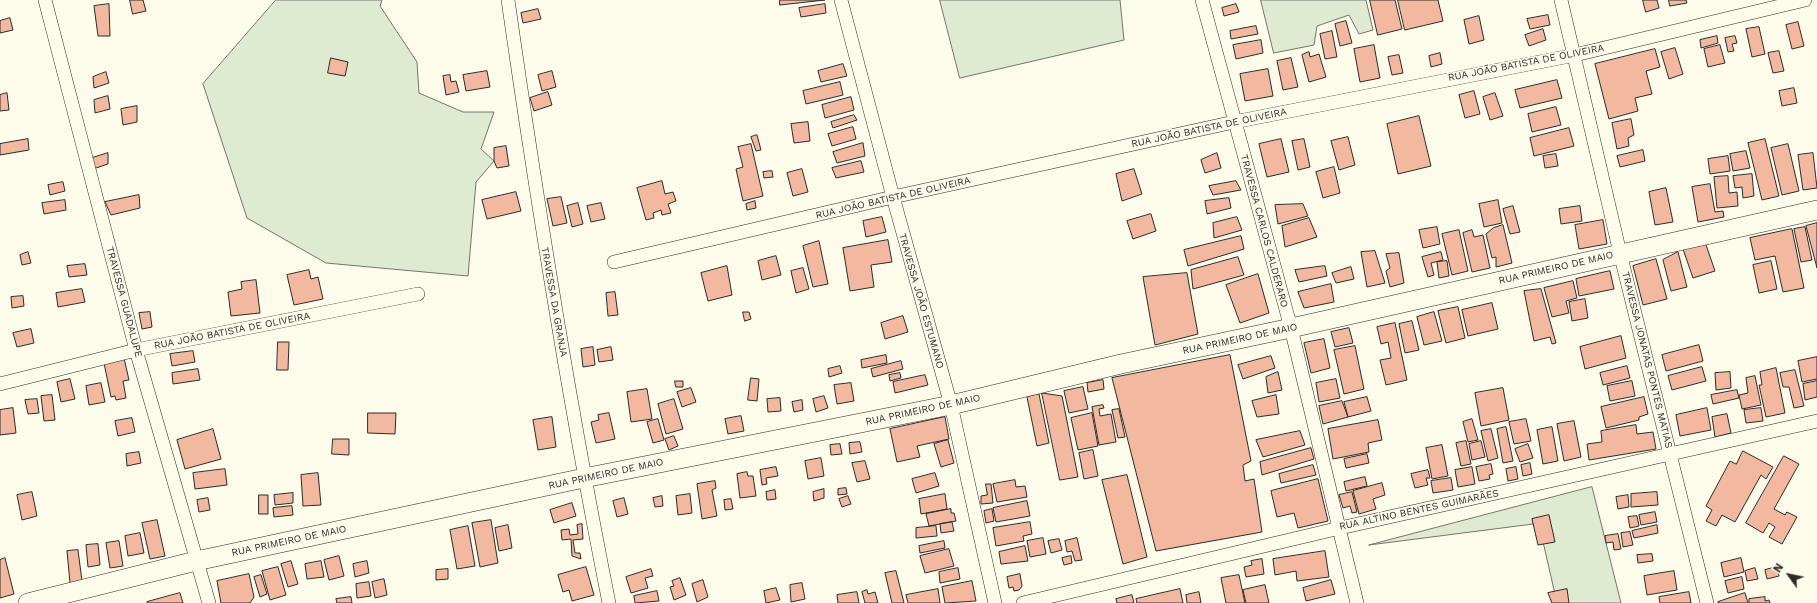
<!DOCTYPE html>
<meta charset="utf-8">
<style>
body{margin:0}
#map{position:relative;width:1817px;height:603px;overflow:hidden;background:#fdfbea;font-family:"Work Sans",sans-serif}
canvas{display:block}
.north{position:absolute;left:1769px;top:555px;width:40px;height:40px;-webkit-text-stroke:3px #fdfbea;paint-order:stroke;rotate:303deg;font-size:11px;font-weight:700;line-height:16px;text-align:center;color:#2b2b2b}
.north::after{content:'';display:block;margin:auto;width:14px;height:18px;background:#2b2b2b;clip-path:polygon(50% 0,100% 100%,50% 72%,0 100%)}
</style>
<div id="map">
<canvas width="1817" height="603"></canvas>
<div class="north">N</div>
</div>
<script>
const ctx = document.querySelector('canvas').getContext('2d');
ctx.lineJoin = 'round';
function paint(path, color) {
  ctx.fillStyle = color;
  ctx.fill(path, 'evenodd');
}
function strokePath(path, color, width, dash) {
  ctx.strokeStyle = color;
  ctx.lineWidth = width;
  ctx.lineCap = dash ? 'butt' : 'round';
  ctx.setLineDash(dash || []);
  ctx.stroke(path);
}
function write(font, color, halo, rows, align = 'center') {
  ctx.font = font + ' "Work Sans",sans-serif';
  ctx.lineWidth = 3;
  ctx.setLineDash([]);
  ctx.textBaseline = 'middle';
  ctx.strokeStyle = halo;
  ctx.fillStyle = color;
  for (const [text, x, y, turn = 0] of rows) {
    ctx.save();
    ctx.translate(x, y);
    ctx.rotate((+turn || 0) * Math.PI / 180);
    ctx.textAlign = isNaN(turn) ? turn : align;
    if (halo) ctx.strokeText(text, 0, 0);
    ctx.fillText(text, 0, 0);
    ctx.restore();
  }
}
const green = new Path2D(`
 M276,0H382L380,6L417,62L419,93L463,112H494L481,149L494,161L476,182L468,276L326,263L247,218L203,84Z
 M940,0H1120L1124,40L960,78Z
 M1261,0H1366L1373,30L1359,34L1349,15L1317,26L1314,45L1274,53Z
 M1592,487L1621,603H1557L1544,546L1533,524L1369,545Z`);
const building = new Path2D(`
 M130,0H143L146,11L133,14Z
 M780,0H825L780,5Z
 M1370,0H1395L1402,29L1378,35Z
 M1398,0H1438L1443,21L1405,30Z
 M1643,0H1657L1659,8L1646,12Z
 M1669,0H1686L1687,3L1670,6Z
 M109,4L110,36H98L94,6Z
 M825,4L826,13L801,17L799,8Z
 M1236,4L1239,12L1224,16L1222,8Z
 M538,9L541,19L523,23L521,13Z
 M1548,15L1550,25L1530,29L1527,19Z
 M1479,16L1484,40L1469,44L1464,20Z
 M10,18L13,30L0,33V21Z
 M1346,21L1352,43L1340,46L1335,24Z
 M1798,22L1804,46L1792,49L1786,25Z
 M1256,26L1258,34L1231,39L1230,31Z
 M1759,27L1765,54L1752,57L1746,29Z
 M1543,29L1546,40L1529,46L1525,35Z
 M1332,31L1337,57L1325,59L1320,34Z
 M1717,36L1718,43L1701,48L1700,40Z
 M1735,36L1737,43L1732,44L1734,51L1728,52L1725,38Z
 M1261,40L1263,53L1236,59L1233,45Z
 M1374,45L1380,78L1360,82L1354,49Z
 M1720,45L1725,63L1708,67L1704,49Z
 M1675,48L1683,74L1669,79L1661,52Z
 M1655,49L1660,67L1646,71L1652,94L1635,98L1638,111L1609,119L1595,64Z
 M1779,51L1784,71L1773,73L1768,53Z
 M1309,52L1310,57L1319,54L1326,77L1309,82L1302,55Z
 M1440,53L1442,64L1431,67L1429,56Z
 M1399,55L1403,73L1392,75L1388,57Z
 M331,58L348,62L345,76L328,73Z
 M1291,58L1298,87L1283,90L1277,61Z
 M843,64L847,76L821,82L818,71Z
 M1268,69L1273,96L1245,101L1240,74Z
 M487,71L490,87L466,91L463,75Z
 M552,71L556,87L542,91L538,75Z
 M106,72L109,83L94,88L93,77Z
 M450,75L451,82L456,81L459,92L446,95L443,76Z
 M1557,80L1562,98L1520,108L1515,90Z
 M840,82L843,95L806,104L803,91Z
 M1794,88L1797,103L1782,106L1779,91Z
 M1474,91L1480,114L1465,118L1459,95Z
 M548,92L552,105L534,111L530,98Z
 M7,93L9,110L0,111V95Z
 M1495,93L1503,116L1490,120L1483,97Z
 M108,96L110,109L95,113L94,100Z
 M851,97L854,110L825,118L822,105Z
 M137,106V122L123,125L121,109Z
 M1556,107L1561,125L1532,132L1528,114Z
 M854,115L857,120L833,128L831,122Z
 M1419,116L1431,166L1398,174L1387,124Z
 M1631,119L1634,135L1628,138L1629,146L1617,149L1612,123Z
 M808,122L810,141L794,143L791,124Z
 M853,127L856,139L832,146L828,134Z
 M1569,128L1574,146L1534,156L1530,138Z
 M757,135L761,150L756,151L751,137Z
 M1348,137L1355,165L1339,170L1331,141Z
 M28,139L29,150L0,155V144Z
 M1281,139L1289,172L1267,177L1259,144Z
 M1304,139L1310,167L1298,170L1292,141Z
 M1765,139L1779,196L1762,200L1748,143Z
 M863,143L865,156L837,163L833,152Z
 M751,144L763,196L743,201L736,169L743,167L738,147Z
 M1788,144L1799,191L1782,195L1771,148Z
 M506,146L509,166L497,168L494,161V148Z
 M1643,150L1645,161L1620,167L1617,156Z
 M1746,151L1750,168L1733,171L1730,154Z
 M108,153V164L93,169L89,159Z
 M1217,153L1221,168L1205,173L1201,160Z
 M1813,153L1817,188L1803,190L1798,155Z
 M1556,154L1558,166L1545,168L1543,156Z
 M1728,156L1730,171L1710,174L1708,159Z
 M861,161L864,172L836,178L832,168Z
 M1334,167L1340,193L1323,198L1316,172Z
 M802,169L808,192L793,196L787,173Z
 M1134,169L1142,194L1122,201L1116,174Z
 M772,171L773,177L764,178L763,172Z
 M1752,174L1754,196L1743,198L1742,187L1735,188L1733,176Z
 M1728,176L1729,193L1737,192L1738,206L1717,208L1714,177Z
 M662,181L665,194L673,192L676,201L668,204L671,213L662,215L661,210L653,213L654,218L646,220L637,188Z
 M1236,181L1241,190L1213,195L1209,186Z
 M63,182L65,191L50,195L48,185Z
 M1710,184L1715,212L1723,211L1724,217L1698,222L1692,187Z
 M1666,188L1673,222L1655,225L1649,192Z
 M516,192L521,211L487,219L482,200Z
 M139,195L140,208L111,215L105,202Z
 M561,197L567,223L553,226L547,199Z
 M1229,198L1231,208L1207,214L1205,201Z
 M65,200L66,210L44,214L42,203Z
 M1498,200L1502,223L1484,227L1479,204Z
 M755,201L756,208L747,210L746,204Z
 M578,203L583,224L572,227L567,206Z
 M601,203L605,219L591,222L587,206Z
 M1303,204L1308,216L1278,224L1275,205Z
 M1513,206L1520,232L1510,234L1503,209Z
 M1580,206L1582,221L1561,224L1559,209Z
 M1151,214L1156,231L1133,239L1127,221Z
 M882,217L886,232L866,237L863,221Z
 M1237,217L1242,230L1214,238L1213,223Z
 M1309,218L1317,237L1285,247L1282,226Z
 M1603,220L1607,244L1579,249L1575,225Z
 M1817,223V268L1806,226Z
 M1503,225L1512,263L1496,267V257L1492,258L1486,234L1493,228Z
 M1437,227L1440,244L1423,248L1419,230Z
 M1805,227L1812,260L1801,262L1794,229Z
 M1792,229L1804,288L1783,292L1775,256L1755,260L1750,238Z
 M1459,230L1468,271L1452,275L1442,234Z
 M1472,230L1474,237L1483,235L1490,268L1472,272L1463,233Z
 M1241,236L1244,249L1188,266L1184,250Z
 M888,240L892,262L871,265L874,287L850,291L843,248Z
 M819,241L828,284L813,287L803,246Z
 M1705,242L1715,271L1693,278L1683,249Z
 M1375,251L1385,283L1367,287L1361,252Z
 M28,252L31,263L22,265L20,255Z
 M1441,252L1443,260L1431,263L1434,275L1428,277L1422,257Z
 M1678,252L1687,287L1671,291L1663,260Z
 M1399,253L1404,283L1390,287L1386,271L1390,268L1386,254Z
 M776,256L781,275L762,280L758,261Z
 M1238,257L1244,275L1193,289L1191,270Z
 M1656,259L1667,299L1643,305L1633,266Z
 M1447,261L1449,276L1439,278L1437,262Z
 M1771,261L1777,289L1759,293L1753,265Z
 M85,264L87,275L69,277L67,266Z
 M727,266L732,295L708,301L701,273Z
 M1325,266L1327,276L1299,282L1295,270Z
 M1351,267L1354,279L1336,283L1332,273Z
 M803,268L809,289L796,293L791,271Z
 M309,270L311,279L318,277L323,299L294,305L287,275Z
 M1610,271L1614,289L1579,296L1576,279Z
 M1187,273L1198,334L1155,345L1143,277Z
 M1258,274L1269,313L1240,323L1226,285Z
 M256,280L260,313L231,316L228,292L242,289L241,282Z
 M1573,281L1577,298L1566,301L1569,313L1552,317L1544,288Z
 M1331,284L1334,302L1304,308L1298,292Z
 M82,289L85,302L58,307L56,293Z
 M1541,289L1556,343L1552,344L1550,337L1534,341L1524,291Z
 M615,292L618,315L608,316L606,293Z
 M23,296L24,306L12,308L11,297Z
 M1585,299L1588,318L1572,321L1569,302Z
 M1492,303L1498,329L1468,336L1462,310Z
 M1458,307L1465,338L1446,343L1438,311Z
 M150,312L152,327L142,329L139,313Z
 M743,312H749L751,319L745,321Z
 M1434,312L1442,341L1424,345L1417,317Z
 M903,316L908,332L885,339L881,323Z
 M1412,321L1419,350L1405,353L1399,324Z
 M1395,323L1407,380L1386,385L1380,360L1391,358L1388,342L1381,344L1377,327Z
 M1349,328L1353,343L1335,347L1331,332Z
 M31,329L34,343L17,347L13,333Z
 M1621,336L1626,358L1585,369L1580,347Z
 M1324,339L1330,368L1311,373L1304,343Z
 M278,342H289L288,370H277Z
 M1699,345L1703,361L1666,371L1662,355Z
 M1355,346L1364,389L1344,394L1334,350Z
 M593,347L595,365L583,367L581,349Z
 M611,347L613,360L599,362L597,350Z
 M193,351L195,362L172,366L170,354Z
 M886,355L887,363L862,368L861,360Z
 M1230,355L1251,461L1243,465L1245,481L1254,479L1262,532L1156,551L1112,378Z
 M1271,356L1275,368L1243,379L1238,365Z
 M1817,357V379L1802,382L1798,361Z
 M124,358L129,380L123,381L126,398L116,400L115,396L111,397L104,363Z
 M901,361L903,369L873,377L871,369Z
 M840,366L842,373L829,377L828,369Z
 M1627,366L1630,378L1603,385L1600,373Z
 M1702,367L1706,381L1672,390L1668,376Z
 M1776,368L1785,413L1766,417L1759,385H1762L1760,372Z
 M198,369L200,380L173,384L172,373Z
 M1795,370L1804,406L1794,408L1789,387H1783L1780,373Z
 M1278,372L1282,390L1268,393L1266,377Z
 M1730,372L1731,388L1716,390L1715,373Z
 M900,373L901,378L890,381L889,375Z
 M925,375L928,385L895,393L893,382Z
 M1755,376L1761,405L1742,409L1739,395L1748,393L1746,378Z
 M751,378L759,379L757,401L748,400Z
 M70,379L75,399L61,402L57,382Z
 M1336,379L1340,398L1319,402L1316,383Z
 M1103,380L1104,389L1088,392L1087,383Z
 M675,381H683V387H676Z
 M1632,381L1635,396L1610,401L1607,386Z
 M1817,381V397L1805,400L1803,384Z
 M101,383L105,402L89,405L86,386Z
 M851,383L854,401L837,404L834,385Z
 M1083,387L1088,409L1069,413L1064,391Z
 M691,388L696,402L682,407L677,392Z
 M1503,388L1509,420L1481,426L1475,393Z
 M647,389L652,419L631,422L627,392Z
 M1737,390L1739,398L1713,404L1711,395Z
 M1042,393L1062,396L1078,477L1060,480Z
 M1039,394L1049,443L1037,446L1027,397Z
 M52,395L55,420L44,421L41,396Z
 M1276,395L1279,414L1257,417L1252,401Z
 M824,396L828,408L816,412L813,399Z
 M1367,397L1371,411L1348,417L1344,402Z
 M1644,397L1648,414L1639,417V420L1606,428L1601,407Z
 M780,398L781,411L768,412L767,399Z
 M37,399L39,413L28,414L25,400Z
 M674,399L683,429L666,434L658,404Z
 M802,400L803,410L794,412L792,402Z
 M1342,401L1348,417L1323,424L1319,406Z
 M1103,405L1104,408L1099,409L1100,416L1111,414L1116,442L1099,445L1092,407Z
 M13,408L16,433L0,435V410Z
 M1707,408L1711,430L1680,436L1676,415Z
 M1761,408L1763,421L1746,423L1744,410Z
 M1119,409L1125,437L1118,438L1112,410Z
 M368,413H396L395,434L368,433Z
 M609,413L615,439L596,443L591,422L599,420L598,415Z
 M1092,413L1098,446L1078,450L1071,418Z
 M1727,414L1731,433L1715,437L1712,417Z
 M741,416L744,431L728,434L725,419Z
 M552,417L556,447L538,450L533,420Z
 M945,417L949,439L917,446L920,457L897,462L890,429Z
 M132,418L135,432L118,436L115,421Z
 M658,419L664,440L653,443L647,422Z
 M1472,419L1478,440L1468,442L1463,422Z
 M1526,419L1531,441L1514,444L1509,422Z
 M1378,420L1382,440L1368,443L1369,452L1333,459L1328,429Z
 M1574,421L1581,457L1564,461L1557,424Z
 M1636,425L1637,434L1653,432L1656,449L1589,460L1587,444L1602,442L1601,431Z
 M1506,427L1513,461L1503,463L1497,429Z
 M1552,427L1558,461L1543,464L1537,430Z
 M213,429L221,459L185,469L177,440Z
 M1491,429L1498,458L1488,461L1481,431Z
 M1300,431L1305,445L1263,457L1256,440Z
 M674,436L678,446L669,450L665,439Z
 M333,439H349V455L332,454Z
 M948,440L954,463L941,467L934,444Z
 M1466,441L1471,464L1461,466L1456,443Z
 M1481,441L1485,457L1472,460L1469,444Z
 M860,442L862,452L850,454L849,443Z
 M840,444L842,454L831,455L830,445Z
 M1528,444L1533,458L1520,462L1515,449Z
 M1442,445L1448,476L1432,479L1426,448Z
 M1311,448L1314,459L1262,475L1260,462Z
 M1093,450L1098,476L1084,479L1079,453Z
 M1743,451L1773,467L1766,479L1761,475L1735,522L1722,515L1716,526L1706,521L1712,510L1706,506L1730,461L1736,464Z
 M139,452L141,463L127,466L126,454Z
 M1367,454L1369,463L1346,468L1344,459Z
 M1784,456L1799,464L1774,509L1785,515L1787,512L1797,517L1782,544L1769,537L1775,527L1769,523L1763,533L1746,523Z
 M821,458L824,476L808,479L805,461Z
 M865,461L870,479L857,482L852,463Z
 M1530,463L1532,474L1523,476L1521,465Z
 M1491,464L1493,474L1489,475L1490,479L1479,481L1476,467Z
 M1313,465L1316,475L1281,483L1279,474Z
 M776,467L778,476L766,478L767,484L762,485L760,470Z
 M1472,467L1475,484L1458,487L1455,470Z
 M1516,467L1518,479L1508,481L1506,469Z
 M225,469L227,485L195,489L193,473Z
 M1428,470L1430,478H1426L1428,485L1415,488L1411,474Z
 M747,472L748,476H753L756,496L740,498L737,474Z
 M318,473L321,505L303,506L301,475Z
 M935,473L939,486L916,493L912,479Z
 M1127,475L1147,557L1123,564L1102,480Z
 M1365,477L1367,486L1346,491L1344,482Z
 M1451,478L1453,490L1433,493L1431,481Z
 M1318,479L1328,521L1298,528L1294,513L1277,517L1271,491Z
 M1015,480L1016,487L1025,486L1027,497L997,502L993,484Z
 M715,481L716,488L712,490L717,516L702,519L697,484Z
 M1382,483L1385,495L1373,499L1376,509L1359,514L1353,491Z
 M986,484H991L993,503L981,504V496L987,495Z
 M846,488L847,494L838,495V489Z
 M824,489V498L814,501L813,492Z
 M775,490L776,499L767,500L766,492Z
 M32,492L37,516L22,520L17,495Z
 M1352,492L1357,512L1352,513L1350,506L1343,508L1339,495Z
 M1657,492L1658,505L1631,507V494Z
 M293,493V503L275,505L274,495Z
 M690,494L692,513L678,515L676,496Z
 M945,494L947,509L921,514L919,499Z
 M259,495H268V514H259Z
 M1628,495L1629,507L1618,509L1616,497Z
 M662,496L663,506L655,507L653,498Z
 M848,496L851,504L842,507L839,499Z
 M208,498L210,510L199,512L197,500Z
 M624,498L628,514L617,517L613,501Z
 M731,499L733,509L725,510L724,500Z
 M1027,501L1030,516L996,522L993,508Z
 M572,503L576,516L554,523L550,510Z
 M292,506L293,515L274,517L273,508Z
 M951,509V513H954L956,521L929,526L926,514Z
 M992,509L994,521L986,523L984,511Z
 M1655,512L1657,522L1641,525L1639,515Z
 M1549,515L1555,542L1538,545L1532,519Z
 M1637,516L1639,526L1630,528L1628,517Z
 M157,520L165,556L150,559L142,523Z
 M491,520L498,563L480,567L472,523Z
 M952,522L954,531L941,533L940,524Z
 M1030,522L1032,534L1023,536L1024,541L996,546L993,528Z
 M582,524L583,539L573,540L575,553H580L581,559L572,556L571,539L562,540L561,530L569,529L570,535L578,534L577,525Z
 M508,525L512,548L499,551L495,528Z
 M1657,525L1658,533L1634,538L1632,531Z
 M468,526L475,566L457,569L450,530Z
 M936,526L937,536L916,538V528Z
 M1630,532L1633,545L1623,547L1621,533Z
 M140,533L144,553L128,556L125,536Z
 M1618,534L1621,549L1614,550L1613,542L1606,543L1605,536Z
 M1043,538L1046,554L1030,557L1027,541Z
 M1077,538L1082,560L1075,561L1072,551L1067,552L1065,541Z
 M1059,539L1062,550L1051,553L1048,541Z
 M119,541L123,566L110,568L106,543Z
 M944,541L945,548L920,553L919,546Z
 M98,544L100,565L88,567L86,545Z
 M1025,546L1028,561L1001,564L999,552Z
 M949,549L954,566L925,573L920,556Z
 M78,550L82,581L70,583L67,551Z
 M1325,551L1329,577L1297,581L1296,571L1275,575L1273,559Z
 M1652,554L1653,561L1638,563L1637,555Z
 M339,556L344,576L329,580L324,560Z
 M1071,556L1072,563L1064,565L1062,558Z
 M5,558L14,594L0,598V560Z
 M1741,558L1744,572L1724,577L1721,563Z
 M1262,559L1264,574L1246,577L1244,567L1252,565L1251,561Z
 M291,561L298,584L288,587L281,564Z
 M321,561L324,577L307,579L305,564Z
 M367,561L369,573L355,577L353,564Z
 M278,567L286,595L270,600L262,571Z
 M586,567L594,595L572,601L569,590L563,592L558,575Z
 M1777,567L1779,576L1767,579L1765,570Z
 M958,568L960,579L940,583L939,572Z
 M1755,568L1758,579L1747,581L1745,571Z
 M448,569V579L436,580V570Z
 M651,569L653,576L645,578L648,588L631,593L626,577Z
 M896,571L904,603H892L885,573Z
 M1674,571L1677,590L1647,595L1644,576Z
 M249,574L254,597L250,603H221L217,581Z
 M1020,574L1022,586L1019,590L1014,591L1013,587L1009,588L1007,577Z
 M261,575L267,594L260,597L254,577Z
 M1239,575L1245,603H1226L1221,578Z
 M1742,577L1744,589L1728,593L1725,581Z
 M680,578L686,595L674,600L670,587L674,586L672,581Z
 M384,579L387,595L375,598L372,582Z
 M703,580L708,597L697,602L692,584Z
 M1331,580L1335,594L1306,601L1303,588Z
 M972,581L976,601L945,603L942,587Z
 M369,582L371,596L357,598L356,584Z
 M802,583L805,599L791,602L790,585Z
 M1265,585L1269,603H1246L1243,590Z
 M776,588L780,600L766,603L764,591Z
 M938,589L940,603H908L906,595Z
 M1180,589L1183,603H1137L1136,599Z
 M1567,589L1569,603H1552L1548,593Z
 M867,590L868,594L875,592L878,603H865L862,592Z
 M657,591L659,601L635,603L634,596Z
 M857,592L859,603H838L837,595Z
 M1199,592L1201,603H1187L1186,595Z
 M1689,592L1691,603H1660L1659,597Z
 M180,593L183,603H147V602Z
 M1745,593L1748,603H1718V602Z
 M1132,595L1134,603H1117L1116,599Z
 M351,597L352,603H337L336,599Z
 M1765,597V601L1769,600L1770,603H1749V599Z`);
const street = new Path2D(`
 M45,0L136,350L209,603
 M508,0C537,202 569,403 609,603
 M841,0L893,197L951,405L995,603
 M1202,0L1291,328L1357,603
 M1561,0L1620,253L1707,603
 M614,262L893,197L1234,122L1575,55L1805,0
 M0,384L136,350L418,294
 M1023,603L1340,528L1817,421`);
const secondary = new Path2D(`
 M28,603L196,561L584,478L951,405L1121,364L1291,328L1817,210`);
const streetNames = [
 ["RUA JOÃO BATISTA DE OLIVEIRA",1526,63,-11],
 ["RUA JOÃO BATISTA DE OLIVEIRA",1209,128,-12],
 ["RUA JOÃO BATISTA DE OLIVEIRA",893,198,-13],
 ["TRAVESSA CARLOS CALDERARO",1264,231,75],
 ["RUA PRIMEIRO DE MAIO",1556,268,-13],
 ["TRAVESSA JOÃO ESTUMANO",921,301,74],
 ["TRAVESSA GUADALUPE",124,302,75],
 ["TRAVESSA DA GRANJA",554,302,80],
 ["RUA JOÃO BATISTA DE OLIVEIRA",232,331,-11],
 ["RUA PRIMEIRO DE MAIO",1240,339,-12],
 ["TRAVESSA JONATAS PONTES MATIAS",1647,360,76],
 ["RUA PRIMEIRO DE MAIO",923,410,-12],
 ["RUA PRIMEIRO DE MAIO",606,474,-12],
 ["RUA ALTÍNO BENTES GUIMARÃES",1419,510,-12],
 ["RUA PRIMEIRO DE MAIO",289,541,-12]
];
paint(green, '#deebd1');
strokePath(green, '#74746e', 1);
paint(building, '#f2b8a0');
strokePath(building, '#2b2b2b', 1);
strokePath(street, '#2b2b2b', 14);
strokePath(secondary, '#2b2b2b', 20);
strokePath(street, '#fdfbea', 13);
strokePath(secondary, '#fdfbea', 19);
write('10px', '#2b2b2b', '#fdfbea', streetNames);
</script>
